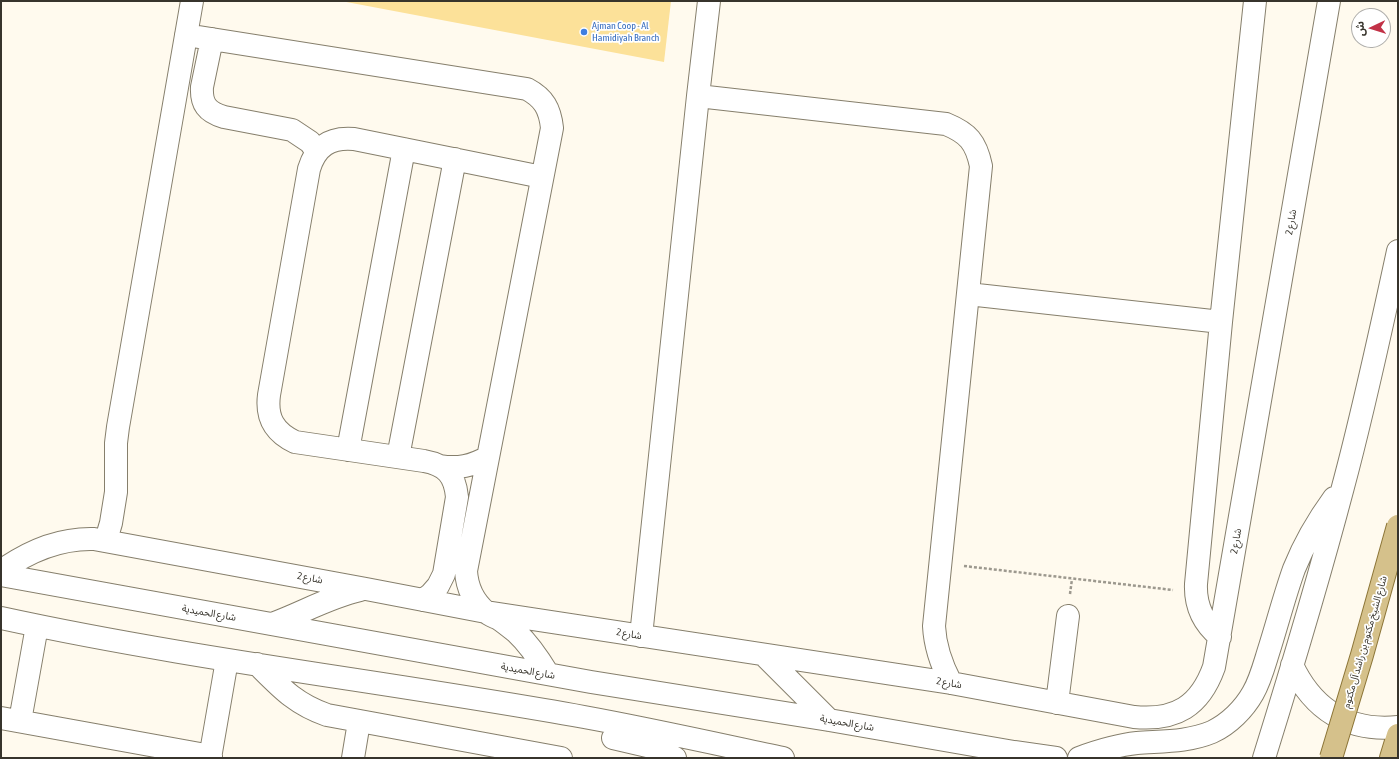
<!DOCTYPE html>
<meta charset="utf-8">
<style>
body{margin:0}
#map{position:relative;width:1399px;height:759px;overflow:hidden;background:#fffaee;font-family:"Asap Condensed","Noto Sans Arabic",sans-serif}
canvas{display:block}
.frame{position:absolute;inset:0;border:2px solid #37342c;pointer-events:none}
.north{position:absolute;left:1351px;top:8px;width:40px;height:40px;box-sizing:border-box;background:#fff;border:1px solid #afaeab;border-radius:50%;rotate:266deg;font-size:11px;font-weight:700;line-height:16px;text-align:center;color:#37342c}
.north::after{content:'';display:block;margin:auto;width:14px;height:18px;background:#c23247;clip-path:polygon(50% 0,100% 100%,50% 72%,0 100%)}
</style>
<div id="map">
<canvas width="1399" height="759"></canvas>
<div class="frame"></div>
<div class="north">ش</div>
</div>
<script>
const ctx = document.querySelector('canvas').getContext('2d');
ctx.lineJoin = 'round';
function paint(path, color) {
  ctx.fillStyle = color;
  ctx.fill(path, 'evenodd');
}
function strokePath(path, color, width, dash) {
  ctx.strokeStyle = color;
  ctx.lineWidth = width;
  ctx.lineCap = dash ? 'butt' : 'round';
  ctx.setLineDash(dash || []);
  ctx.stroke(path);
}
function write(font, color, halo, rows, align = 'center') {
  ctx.font = font + ' "Asap Condensed","Noto Sans Arabic",sans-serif';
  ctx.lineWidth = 3.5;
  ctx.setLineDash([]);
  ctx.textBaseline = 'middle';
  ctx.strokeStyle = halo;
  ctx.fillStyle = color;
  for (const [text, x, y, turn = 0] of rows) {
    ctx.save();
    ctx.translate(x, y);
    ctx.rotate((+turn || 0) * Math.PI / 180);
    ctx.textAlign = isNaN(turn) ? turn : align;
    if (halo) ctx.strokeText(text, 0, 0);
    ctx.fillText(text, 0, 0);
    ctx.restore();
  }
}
const building = new Path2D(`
 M341,1H671L664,62Z`);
const path = new Path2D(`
 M964,566L1173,590
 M1070,594L1072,579`);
const minor = new Path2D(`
 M186,35L527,89C544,98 550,109 552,128L466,571C467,587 473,601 486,612C489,615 495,617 499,619C505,623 511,628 516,632C530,645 539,659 548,674
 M212,39L202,87C201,104 207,112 224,117L292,130L310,142L317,152
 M698,96L946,124C968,133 976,142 981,166L934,626C935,647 941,664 951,683
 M968,294L1221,322
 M348,450L404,149
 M398,457L455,159
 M440,466C458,469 472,466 488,457
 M106,540L111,523L116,492V443L118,427L192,1
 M1,571C29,551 60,538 94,539L366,589L486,612L951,683L1134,717C1176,721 1200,706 1214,667L1329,1
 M1,575L591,682L829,720L1014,752L1056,758
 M423,600L431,594L438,586L444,574L457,497C455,475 446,465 424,461L295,442C274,432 266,418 269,395L309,169C316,146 330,137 354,139L542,177
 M1,618C194,660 390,682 584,717C650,729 717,744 783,758
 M272,624C302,613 329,597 360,590
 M641,636L698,96L709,1
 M1220,637C1203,623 1195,606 1196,584L1221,322L1255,1
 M764,655L829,720
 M257,664C280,687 295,704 327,715L561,758
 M1292,665C1313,710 1348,732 1398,727
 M1057,703L1068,616
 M1,718L211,756
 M20,721L37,626
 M613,738L660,749L675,758
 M210,758L227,660
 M353,758L359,722
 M1079,758C1098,751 1117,745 1137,743C1163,741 1188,742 1212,732C1229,724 1244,709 1253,693C1260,681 1264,666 1268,653C1277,625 1284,597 1294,569C1304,544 1318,520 1334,498
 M1264,758C1292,668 1319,578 1343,487C1364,409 1381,330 1398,251`);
const major = new Path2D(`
 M1391,758L1398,735`);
const majorBridge = new Path2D(`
 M1331,758L1362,655L1398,526`);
const markers = [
 [584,32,4,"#3f7fe0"]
];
const shopNames = [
 ["Ajman Coop - Al",592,26],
 ["Hamidiyah Branch",592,38]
];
const streetNames = [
 ["شارع 2",1291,222,-80],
 ["شارع 2",1236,541,-80],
 ["شارع 2",310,578,11],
 ["شارع الحميدية",209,613,10],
 ["شارع 2",629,634,9],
 ["شارع الشيخ مكتوم بن راشد آل مكتوم",1365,642,-74],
 ["شارع الحميدية",528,671,10],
 ["شارع 2",949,683,9],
 ["شارع الحميدية",847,723,10]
];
paint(building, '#fce199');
strokePath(minor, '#867f6c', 24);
strokePath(major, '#8c7537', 24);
strokePath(path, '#9c988e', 2.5, [3, 2]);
strokePath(minor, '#fff', 22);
strokePath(major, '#d5c18b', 22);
strokePath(majorBridge, '#8c7537', 24, []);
strokePath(majorBridge, '#d5c18b', 22);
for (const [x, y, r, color] of markers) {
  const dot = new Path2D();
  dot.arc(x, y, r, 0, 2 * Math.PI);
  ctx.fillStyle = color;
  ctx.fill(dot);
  strokePath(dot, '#fff', 1.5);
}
write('10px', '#366cbe', '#fff', shopNames, 'left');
write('10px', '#37342c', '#fff', streetNames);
</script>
